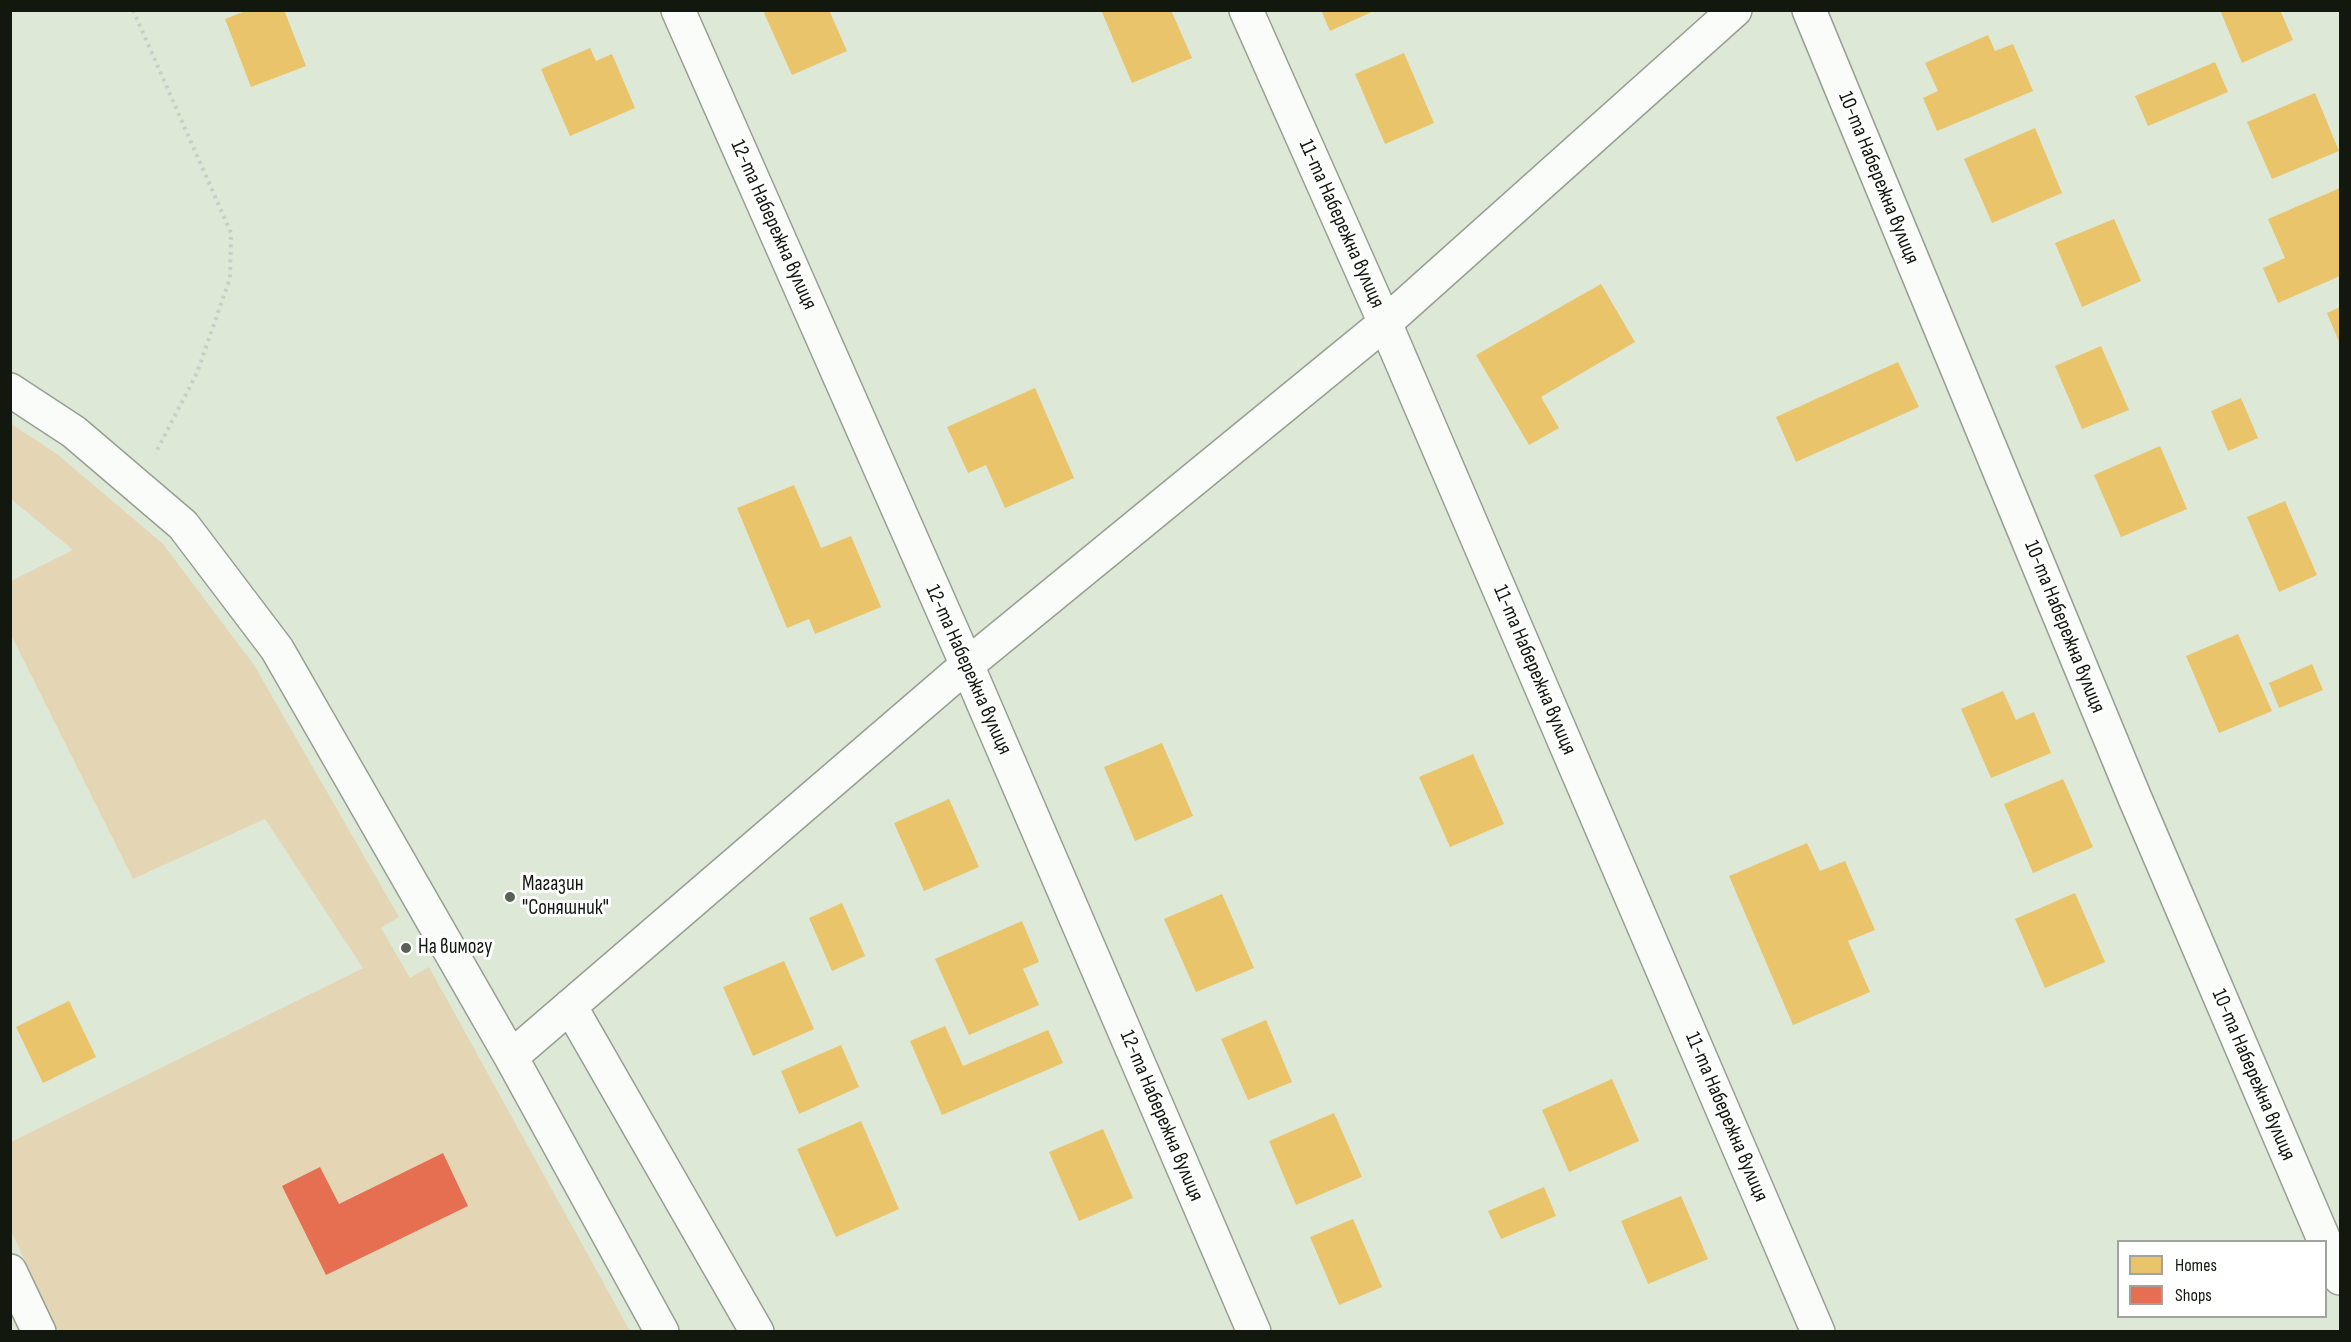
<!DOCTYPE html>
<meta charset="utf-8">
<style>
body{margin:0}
#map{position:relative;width:2351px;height:1342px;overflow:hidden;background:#dee8d7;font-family:"Sofia Sans Condensed",sans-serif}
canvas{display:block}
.frame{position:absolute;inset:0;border:12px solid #12180d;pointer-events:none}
.legend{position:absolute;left:2117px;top:1240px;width:210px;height:78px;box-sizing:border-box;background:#fff;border:2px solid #a0a39e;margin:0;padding:8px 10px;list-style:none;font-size:18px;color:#12180d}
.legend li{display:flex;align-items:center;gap:12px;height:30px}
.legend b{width:30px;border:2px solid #a0a39e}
</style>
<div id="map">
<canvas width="2351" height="1342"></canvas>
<div class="frame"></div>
<ul class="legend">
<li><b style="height:16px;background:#e9c46a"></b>Homes</li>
<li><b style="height:16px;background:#e76f51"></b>Shops</li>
</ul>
</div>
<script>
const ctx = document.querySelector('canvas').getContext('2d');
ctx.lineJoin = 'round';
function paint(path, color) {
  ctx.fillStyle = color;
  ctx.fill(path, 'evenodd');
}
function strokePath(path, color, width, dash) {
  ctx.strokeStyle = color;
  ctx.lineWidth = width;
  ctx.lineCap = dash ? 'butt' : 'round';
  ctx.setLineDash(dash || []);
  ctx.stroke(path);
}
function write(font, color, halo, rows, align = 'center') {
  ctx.font = font + ' "Sofia Sans Condensed",sans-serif';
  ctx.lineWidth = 6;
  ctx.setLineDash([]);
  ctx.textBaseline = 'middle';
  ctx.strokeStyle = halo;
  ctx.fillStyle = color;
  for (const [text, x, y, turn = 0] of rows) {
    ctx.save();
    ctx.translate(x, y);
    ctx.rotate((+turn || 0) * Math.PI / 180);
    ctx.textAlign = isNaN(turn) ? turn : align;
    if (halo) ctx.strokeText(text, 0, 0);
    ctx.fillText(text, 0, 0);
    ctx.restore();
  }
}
const green = new Path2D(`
 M11,424L57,454L163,544L254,665L399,917L381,928L410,978L429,967L630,1331H58L11,1231V1142L363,968L265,819L133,879L11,635V581L73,550L11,499Z`);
const homes = new Path2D(`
 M248,10H284L306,66L251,87L225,19Z
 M769,10H829L847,51L792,75L764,13Z
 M1101,10H1171L1192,58L1132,83Z
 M1321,10H1376L1330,31Z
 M2220,10H2280L2293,40L2242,63Z
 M1988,35L1995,51L2013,44L2033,91L1937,131L1923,98L1938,91L1925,63Z
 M590,48L596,61L612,54L635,108L570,136L541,69Z
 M1404,53L1434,123L1385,144L1355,74Z
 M2215,62L2228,92L2148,126L2135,96Z
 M2315,93L2339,151L2272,179L2247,122Z
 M2035,128L2062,193L1992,223L1964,159Z
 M2340,188V276L2278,303L2263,268L2285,258L2268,219Z
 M2114,219L2141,281L2082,307L2055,243Z
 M1601,284L1635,342L1541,397L1559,428L1529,445L1476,355Z
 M2340,307V344L2327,313Z
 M2101,346L2129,410L2082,429L2055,366Z
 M1898,362L1919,407L1796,462L1776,417Z
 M1035,388L1074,478L1005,508L986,465L968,473L947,427Z
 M2241,398L2258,438L2228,451L2211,411Z
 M2160,446L2187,509L2121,537L2094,475Z
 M794,485L821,548L851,536L881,607L815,634L809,619L787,628L737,508Z
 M2285,501L2317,575L2279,592L2247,517Z
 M2238,634L2272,711L2219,733L2186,656Z
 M2312,664L2323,690L2279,708L2269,683Z
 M2003,691L2016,720L2034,712L2051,753L1991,778L1961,709Z
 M1162,743L1193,816L1135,841L1104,767Z
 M1473,754L1504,824L1450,847L1419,777Z
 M2063,779L2093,847L2033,873L2004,804Z
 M949,799L979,867L924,891L894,823Z
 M1807,843L1820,871L1845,861L1875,930L1848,941L1870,992L1793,1025L1729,876Z
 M2075,893L2105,962L2045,988L2015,919Z
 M1222,894L1254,968L1196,992L1164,919Z
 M842,903L865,956L832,971L809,918Z
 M1022,921L1039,962L1023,969L1039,1005L969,1035L935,959Z
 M784,961L814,1029L753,1056L723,987Z
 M69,1001L96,1057L43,1083L16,1027Z
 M1266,1020L1292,1082L1248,1100L1221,1039Z
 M945,1026L963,1066L1048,1030L1063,1063L942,1115L910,1041Z
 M841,1045L859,1087L799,1114L781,1071Z
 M1612,1079L1639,1141L1569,1172L1542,1110Z
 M1334,1113L1362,1177L1296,1205L1269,1141Z
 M861,1121L899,1209L836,1237L797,1149Z
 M1103,1129L1133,1198L1079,1221L1049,1152Z
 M1544,1187L1556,1216L1501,1239L1488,1211Z
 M1681,1196L1708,1259L1648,1284L1621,1221Z
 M1353,1219L1382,1287L1339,1305L1310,1237Z`);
const shops = new Path2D(`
 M443,1153L468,1206L326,1275L282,1186L320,1167L339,1204Z`);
const path = new Path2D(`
 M133,10L231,233L230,278L197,373L155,454`);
const minor = new Path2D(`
 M678,10L967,665L1254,1332
 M1246,10L1385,323L1818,1332
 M1809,10L2134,796L2325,1242
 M10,390L74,432L183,525L277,649L511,1057L662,1332
 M570,1006L757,1332
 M511,1057L967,665L1385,323L1735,10
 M2326,1243L2340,1278
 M10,1271L39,1332`);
const markers = [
 [510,897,6,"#596154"],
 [406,948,6,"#596154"]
];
const streetNames = [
 ["10-та Набережна вулиця",1878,178,68],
 ["11-та Набережна вулиця",1341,224,66],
 ["12-та Набережна вулиця",773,225,66],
 ["10-та Набережна вулиця",2064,627,68],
 ["12-та Набережна вулиця",968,670,66],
 ["11-та Набережна вулиця",1534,670,67],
 ["10-та Набережна вулиця",2253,1075,67],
 ["12-та Набережна вулиця",1161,1116,67],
 ["11-та Набережна вулиця",1726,1117,67]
];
const poiNames = [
 ["Магазин",522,885],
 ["\"Соняшник\"",522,909],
 ["На вимогу",418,948]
];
paint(green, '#e4d6b4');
paint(homes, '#e9c46a');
paint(shops, '#e76f51');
strokePath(minor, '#979f91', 36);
strokePath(path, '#cacec9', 4, [3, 4.5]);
strokePath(minor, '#fafcf9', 33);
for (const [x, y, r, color] of markers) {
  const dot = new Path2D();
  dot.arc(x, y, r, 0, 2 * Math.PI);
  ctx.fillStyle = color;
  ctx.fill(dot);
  strokePath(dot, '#fff', 2);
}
write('21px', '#12180d', '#fff', streetNames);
write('21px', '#12180d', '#fff', poiNames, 'left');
</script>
